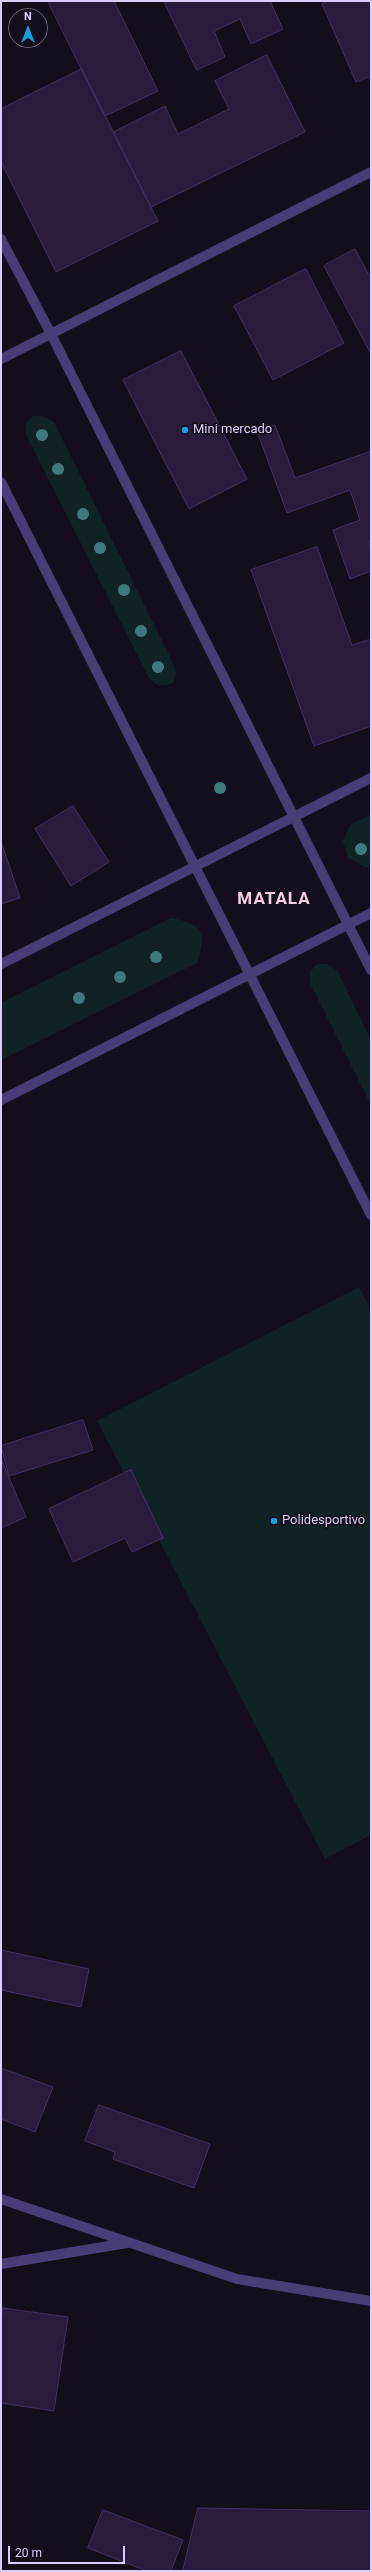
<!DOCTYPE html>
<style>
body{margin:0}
#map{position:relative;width:372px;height:2572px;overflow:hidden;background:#130d1c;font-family:Roboto,sans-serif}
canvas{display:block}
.frame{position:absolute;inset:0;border:2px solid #dbcdfa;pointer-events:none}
.north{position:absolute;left:8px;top:8px;width:40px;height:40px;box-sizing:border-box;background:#130d1c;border:1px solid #635a75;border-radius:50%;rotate:0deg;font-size:11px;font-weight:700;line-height:16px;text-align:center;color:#dbcdfa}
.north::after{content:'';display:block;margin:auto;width:14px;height:18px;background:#15a1de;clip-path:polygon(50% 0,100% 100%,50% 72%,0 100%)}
.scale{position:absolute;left:8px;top:2546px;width:117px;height:18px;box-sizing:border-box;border:2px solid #dbcdfa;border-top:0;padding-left:5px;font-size:12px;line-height:14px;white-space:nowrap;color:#dbcdfa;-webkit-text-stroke:3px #130d1c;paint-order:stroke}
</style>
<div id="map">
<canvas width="372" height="2572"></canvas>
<div class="frame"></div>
<div class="north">N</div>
<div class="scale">20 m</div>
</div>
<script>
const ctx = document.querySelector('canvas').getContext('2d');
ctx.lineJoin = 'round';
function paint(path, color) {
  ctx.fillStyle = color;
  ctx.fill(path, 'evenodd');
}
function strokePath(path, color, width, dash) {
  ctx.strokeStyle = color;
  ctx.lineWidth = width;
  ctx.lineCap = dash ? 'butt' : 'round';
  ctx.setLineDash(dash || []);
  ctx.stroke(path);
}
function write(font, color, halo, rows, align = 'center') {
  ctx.font = font + ' Roboto,sans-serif';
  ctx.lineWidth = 3.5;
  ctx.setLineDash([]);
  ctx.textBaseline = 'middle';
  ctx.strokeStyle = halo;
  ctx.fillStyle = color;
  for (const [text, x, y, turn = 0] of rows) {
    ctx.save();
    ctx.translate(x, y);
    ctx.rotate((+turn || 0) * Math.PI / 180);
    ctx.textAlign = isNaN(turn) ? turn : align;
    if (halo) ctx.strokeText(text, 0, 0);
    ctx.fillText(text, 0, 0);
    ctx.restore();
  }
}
const green = new Path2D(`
 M33,416H43L54,422L175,667L176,675L173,683C162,687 157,687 149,678L26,435V423Z
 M371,814V867H365L348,858L343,841L350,825Z
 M171,918C203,923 207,934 197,963L1,1060V1003Z
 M317,964H327L337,970L371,1040V1105L310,983V972Z
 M359,1287L371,1310V1835L325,1859L97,1421Z`);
const building = new Path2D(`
 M48,1H114L158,91L105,116Z
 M164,1H270L283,29L251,44L240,19L214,31L225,57L197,70Z
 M328,1H371V76L356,82L322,4Z
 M267,55L305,132L151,207L113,132L165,106L178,134L229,109L215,81Z
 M82,69L158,221L56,272L1,162V109Z
 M355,249L371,279V354L324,266Z
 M306,269L344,343L273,380L234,306Z
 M181,351L247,479L189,509L123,380Z
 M275,425L295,478L371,451V541L368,542L371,549V571L350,579L333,530L360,520L350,490L287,513L257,431Z
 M317,547L352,645L371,639V726L314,746L251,570Z
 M73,806L109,862L71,886L35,829Z
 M1,841L20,898L1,904Z
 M83,1420L93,1450L9,1476L1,1446Z
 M1,1459L26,1517L1,1528Z
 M131,1470L163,1538L132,1552L125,1538L73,1562L49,1509Z
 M1,1950L89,1969L81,2007L1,1990Z
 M1,2068L53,2087L35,2132L1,2119Z
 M99,2105L210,2144L194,2188L113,2159L115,2152L85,2141Z
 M3,2308L68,2317L54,2411L1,2403V2323Z
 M198,2508L371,2511V2571H183Z
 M103,2510L183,2540L171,2571H147L88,2548Z`);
const minor = new Path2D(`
 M1,239L51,334L371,970
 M1,359L371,172
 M1,482L371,1215
 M1,964L371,778
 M1,1100L371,913
 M1,2199L237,2279L371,2301
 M1,2264L127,2243`);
const trees = [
 [42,435],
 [58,469],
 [83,514],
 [100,548],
 [124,590],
 [141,631],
 [158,667],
 [220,788],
 [361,849],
 [156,957],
 [120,977],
 [79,998]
];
const markers = [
 [185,430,4,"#15a1de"],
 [274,1521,4,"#15a1de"]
];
const poiNames = [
 ["Mini mercado",193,430],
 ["Polidesportivo",282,1521]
];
const districtNames = [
 ["MATALA",274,900]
];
paint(green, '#112225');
paint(building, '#281b3b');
strokePath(building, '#452f65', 1);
strokePath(minor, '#4a3c76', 10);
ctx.fillStyle = '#3e797d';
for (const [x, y] of trees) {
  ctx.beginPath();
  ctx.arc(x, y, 6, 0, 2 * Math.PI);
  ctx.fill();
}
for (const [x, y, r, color] of markers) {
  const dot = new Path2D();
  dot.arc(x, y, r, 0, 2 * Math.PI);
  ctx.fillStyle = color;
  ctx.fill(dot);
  strokePath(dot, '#130d1c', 1.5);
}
write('13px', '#dbcdfa', '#130d1c', poiNames, 'left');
ctx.letterSpacing = '1px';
write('bold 17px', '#facee1', '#130d1c', districtNames);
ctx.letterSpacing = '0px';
</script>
